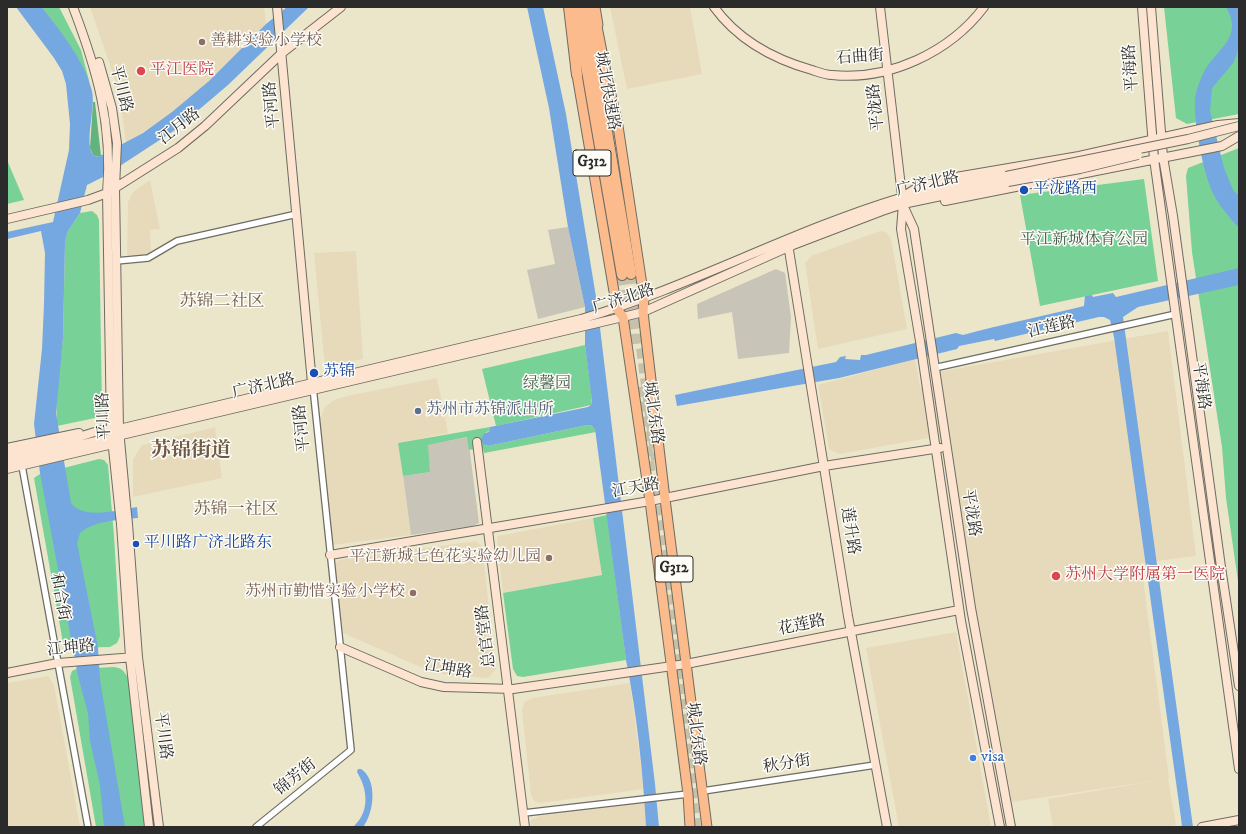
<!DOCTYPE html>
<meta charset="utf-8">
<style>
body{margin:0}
#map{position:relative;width:1246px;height:834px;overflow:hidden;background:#ebe6ca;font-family:"IM FELL DW Pica",serif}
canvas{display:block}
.frame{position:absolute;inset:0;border:8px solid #2b2b2b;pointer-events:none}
</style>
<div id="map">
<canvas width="1246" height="834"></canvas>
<div class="frame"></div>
</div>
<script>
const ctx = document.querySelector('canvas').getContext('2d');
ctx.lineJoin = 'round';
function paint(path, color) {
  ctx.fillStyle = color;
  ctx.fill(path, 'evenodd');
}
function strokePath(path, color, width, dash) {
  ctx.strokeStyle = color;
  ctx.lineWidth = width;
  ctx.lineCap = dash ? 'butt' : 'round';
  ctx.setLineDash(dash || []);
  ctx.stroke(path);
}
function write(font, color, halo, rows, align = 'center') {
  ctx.font = font + ' "IM FELL DW Pica","Noto Serif SC",serif';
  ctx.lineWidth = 3;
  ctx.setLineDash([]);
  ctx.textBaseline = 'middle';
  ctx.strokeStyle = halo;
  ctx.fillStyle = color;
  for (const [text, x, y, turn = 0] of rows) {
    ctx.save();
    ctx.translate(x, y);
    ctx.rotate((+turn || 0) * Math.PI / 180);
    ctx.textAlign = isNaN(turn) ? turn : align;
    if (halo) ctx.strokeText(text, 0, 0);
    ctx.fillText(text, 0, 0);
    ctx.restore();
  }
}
const built = new Path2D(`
 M90,7H264L266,24L209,81L183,104L163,120L126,143L121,106L115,80Z
 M610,7H690L702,74L627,89Z
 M150,180L160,229L150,230L151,254L127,255L128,202L133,192Z
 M880,231L886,232L891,239L907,329L818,349L805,263L811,256Z
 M356,251L363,359L329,365L325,361L324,357L314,253Z
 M1168,331L1196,556L1141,563L1169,778L1168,779L1176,825L1163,827H1053L1048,799L1159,780L1012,802L972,589L950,434L839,454L829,449L818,385L915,359L920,387L940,384L938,372Z
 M437,378L448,433L398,443L411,535L332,545L320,419L324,408L334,400L347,396Z
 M215,427L222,478L133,497V459L142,445Z
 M593,518L602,575L503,593L497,540L498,536Z
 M476,541L482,546L496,669L488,678L455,676L432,672L343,633L336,568V563L339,560Z
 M956,632L991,827H899L866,648Z
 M48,676L54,685L80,827H7V683Z
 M630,683L644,789L540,803L534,801L531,795L522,711L524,702L532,698Z
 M645,803L646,827H531V820L539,816Z`);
const industrial = new Path2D(`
 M568,227L585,307L538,319L527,270L555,264L548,230Z
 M776,269L785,273L791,317L789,353L738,359L732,312L698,319L697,304Z
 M468,437L479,523L473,526L411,535L403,476L430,472L427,445Z`);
const green = new Path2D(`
 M42,7H59L81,50L90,84L79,60Z
 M1164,7H1239V114L1187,124L1176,118Z
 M1239,148V588L1226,498L1222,447L1192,252L1186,176L1188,168Z
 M7,160L24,200L7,204Z
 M1144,179L1158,281L1040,306L1020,195Z
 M92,211L97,215L99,220L102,410L100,414L95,418L57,426L56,399L63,338L65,242L68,231L80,213Z
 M585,345L592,397L591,405L496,426L482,369Z
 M587,425L594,427L596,432L484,453L483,448L469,450L467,437L428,445L430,472L403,476L398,443L490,427V431L486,432V446H488Z
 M99,459L104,460L108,465L114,536L120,636L117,643L110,647L70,648L65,646L63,643L34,478L40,474Z
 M607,515L626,660L523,677L517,676L513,669L503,593L602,575L593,518Z
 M114,667C122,668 124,671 128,678L145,827H96L70,677L72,671L76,669Z`);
const forest = new Path2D(`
 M93,102H95L101,156L99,157L93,155L90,148Z`);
const water = new Path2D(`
 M16,7H42C61,33 84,59 92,91C96,108 84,142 93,155L98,157L143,133L172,112L209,81L266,24L287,7H309L228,85L175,130L103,177L87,185L80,213L68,231L65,242L63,338L56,413L71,503C82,520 120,510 137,507L138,518C119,520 95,520 80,533L77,543L98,647L100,680L125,827H104L100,785L90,741L88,713L78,676L40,473L34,424L42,349L44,304L45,253L41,231L7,239V232L53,222L69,150L70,124L66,84L62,71L54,58Z
 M527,7H543L566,114L597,303L655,784L659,827H646C643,772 637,715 626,660L595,429L592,426L587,425L488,446L483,444L481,439L484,434L490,431V427L588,407L591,405L592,400L585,345V307L568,227L549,108Z
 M1226,7L1239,8L1238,50L1234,62L1212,88L1210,111L1224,168L1233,190L1239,196V228C1231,219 1221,208 1215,197C1204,179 1191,114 1196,93C1198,86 1201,77 1205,70C1217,49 1244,37 1226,7Z
 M1239,268V285L1138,307L1123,317L1193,827H1182L1181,818L1114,337L1110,320L1104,317H1099L995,341L994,339L959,346L957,349L839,378L677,406L675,395L836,362L840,357L846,356L845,359L860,360L861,355H866L956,333L963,335C1003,324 1043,316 1084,306L1085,296L1092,295L1093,297L1113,293L1116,297Z
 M358,769H361C378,780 374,813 363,827H353C370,812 368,790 357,772Z`);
const highwayTunnel = new Path2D(`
 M631,274L656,460
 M622,275L633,348
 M639,387L681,692L696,827`);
const street = new Path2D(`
 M116,261L148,258L177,241L297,214
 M934,368L1176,314
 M22,466L88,827
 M703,791L875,765
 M524,813L688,794
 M256,827L351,750L313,387`);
const secondary = new Path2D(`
 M73,7C97,70 113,125 107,193L111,429L119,506
 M277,7L312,383
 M714,7C738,40 773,59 812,70C818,72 825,75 832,75C889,81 950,52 984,7
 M880,7L903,204L901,229L920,341L961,621L1000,827
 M1142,7L1154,159L1239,769
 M1151,7L1163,157L1173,216L1221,567L1239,686
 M99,62L112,108L117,143L115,188L119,429L126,505
 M907,194L921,185L950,178L1079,156L1218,125L1239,123
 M945,201L1222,146L1239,136
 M903,205L914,229L971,608L1011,827
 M7,219L88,200L107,193L178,148L205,126L282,53L341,7
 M788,244L848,616L887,827
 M477,442L525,827
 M7,448L79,433
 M7,455L66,441L101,430L119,429L581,319C690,287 791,231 900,198C934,187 971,183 1006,176
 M7,462L623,317L643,312L793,245L882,211L903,204L1008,182
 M7,469L113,444L116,441
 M121,524L130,657L149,827
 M128,524L138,657L159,827
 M330,555L650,501L824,466L940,448
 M340,647L421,682L444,687L513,689L686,664L959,610
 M7,673L58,663L135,657
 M1202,827L1239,820`);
const primary = new Path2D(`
 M595,7L598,25
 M604,64L618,126L644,298L643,312L665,499L707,827
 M576,69L617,309L623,317L650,501L688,794L690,827`);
const highway = new Path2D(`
 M569,7L577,75
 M576,7L622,275
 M586,7L631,274
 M595,19L605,70`);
const secondaryBridge = new Path2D(`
 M1006,176L1188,139L1239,126
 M1008,182L1080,169L1138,155
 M126,505L128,524
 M119,506L121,524`);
const markers = [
 [202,42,4,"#8d6e63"],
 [141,71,5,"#e0444e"],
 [1024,190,5,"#1a4fb4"],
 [314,373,5,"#1a4fb4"],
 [418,411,4,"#5c6f8a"],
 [136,544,4,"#1a4fb4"],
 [549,558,4,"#8d6e63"],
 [1056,576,5,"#e0444e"],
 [413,593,4,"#8d6e63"],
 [973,758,4,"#3f7fe0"]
];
const shields = [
 [592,163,38],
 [674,569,38]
];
const shieldNames = [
 ["G312",592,163],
 ["G312",674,569]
];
const educationNames = [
 ["善耕实验小学校",210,42,"left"],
 ["平江新城七色花实验幼儿园",541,558],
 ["苏州市勤惜实验小学校",405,593]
];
const streetNames = [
 ["石曲街",860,58,-4],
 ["平海路",1132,68,-94],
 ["平川路",120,89,76],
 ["城北快速路",606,91,80],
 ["平河路",273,105,-95],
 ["平泷路",877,107,-96],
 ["江月路",180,127,-38],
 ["广济北路",928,185,-13],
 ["广济北路",624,300,-18],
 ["江莲路",1052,328,-13],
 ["平海路",1200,386,82],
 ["广济北路",264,387,-13],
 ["城北东路",652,413,82],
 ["平川路",105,416,-93],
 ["平河路",303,428,-96],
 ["江天路",636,489,-10],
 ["平泷路",970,513,81],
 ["莲升路",849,531,81],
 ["和合街",59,597,80],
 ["花莲路",802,626,-12],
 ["总官堂路",487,636,-97],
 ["江坤路",71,649,-6],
 ["江坤路",448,670,10],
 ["城北东路",695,734,83],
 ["平川路",162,736,83],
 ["秋分街",787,765,-9],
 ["锦芳街",296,778,-39]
];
const healthNames = [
 ["平江医院",150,71],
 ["苏州大学附属第一医院",1065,576]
];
const transitNames = [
 ["平泷路西",1033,190],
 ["苏锦",323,373],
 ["平川路广济北路东",144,544]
];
const parkNames = [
 ["平江新城体育公园",1084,241],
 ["绿馨园",547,385]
];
const serviceNames = [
 ["苏州市苏锦派出所",426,411]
];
const shopNames = [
 ["visa",981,758]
];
const neighbourhoodNames = [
 ["苏锦二社区",222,302],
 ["苏锦一社区",236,510]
];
const districtNames = [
 ["苏锦街道",191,452]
];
paint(built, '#e7daba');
paint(industrial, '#c8c4b8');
paint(green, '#78d197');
paint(forest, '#62b380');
paint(water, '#75a7e0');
strokePath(highwayTunnel, '#c5c1aa', 10, [10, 5]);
strokePath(street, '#6e6c63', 8);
strokePath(secondary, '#6e6c63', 10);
strokePath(primary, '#6e6c63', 11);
strokePath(highway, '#6e6c63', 12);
strokePath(street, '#fff', 5.5);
strokePath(secondary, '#fde4d1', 8);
strokePath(primary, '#fbbb8c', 9);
strokePath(highway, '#fbbb8c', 10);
strokePath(secondaryBridge, '#6e6c63', 10, []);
strokePath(secondaryBridge, '#fde4d1', 8);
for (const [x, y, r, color] of markers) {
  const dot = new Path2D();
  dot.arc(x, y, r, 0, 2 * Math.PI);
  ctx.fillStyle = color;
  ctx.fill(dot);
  strokePath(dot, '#fdfcf7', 1.5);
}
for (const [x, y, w] of shields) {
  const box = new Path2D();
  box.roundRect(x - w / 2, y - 13, w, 26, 3);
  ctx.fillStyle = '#fdfcf7';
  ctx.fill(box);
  strokePath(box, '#2b2b2b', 1);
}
write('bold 15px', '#2b2b2b', null, shieldNames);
write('16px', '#785e54', '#fdfcf7', educationNames, 'right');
write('16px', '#2b2b2b', '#fdfcf7', streetNames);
write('16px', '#be3a42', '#fdfcf7', healthNames, 'left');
write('16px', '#164399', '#fdfcf7', transitNames, 'left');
write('16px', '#425d4b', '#fdfcf7', parkNames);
write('16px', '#4e5e75', '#fdfcf7', serviceNames, 'left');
write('16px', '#366cbe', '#fdfcf7', shopNames, 'left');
write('17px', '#705945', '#fdfcf7', neighbourhoodNames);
write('bold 20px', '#705945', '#fdfcf7', districtNames);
</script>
